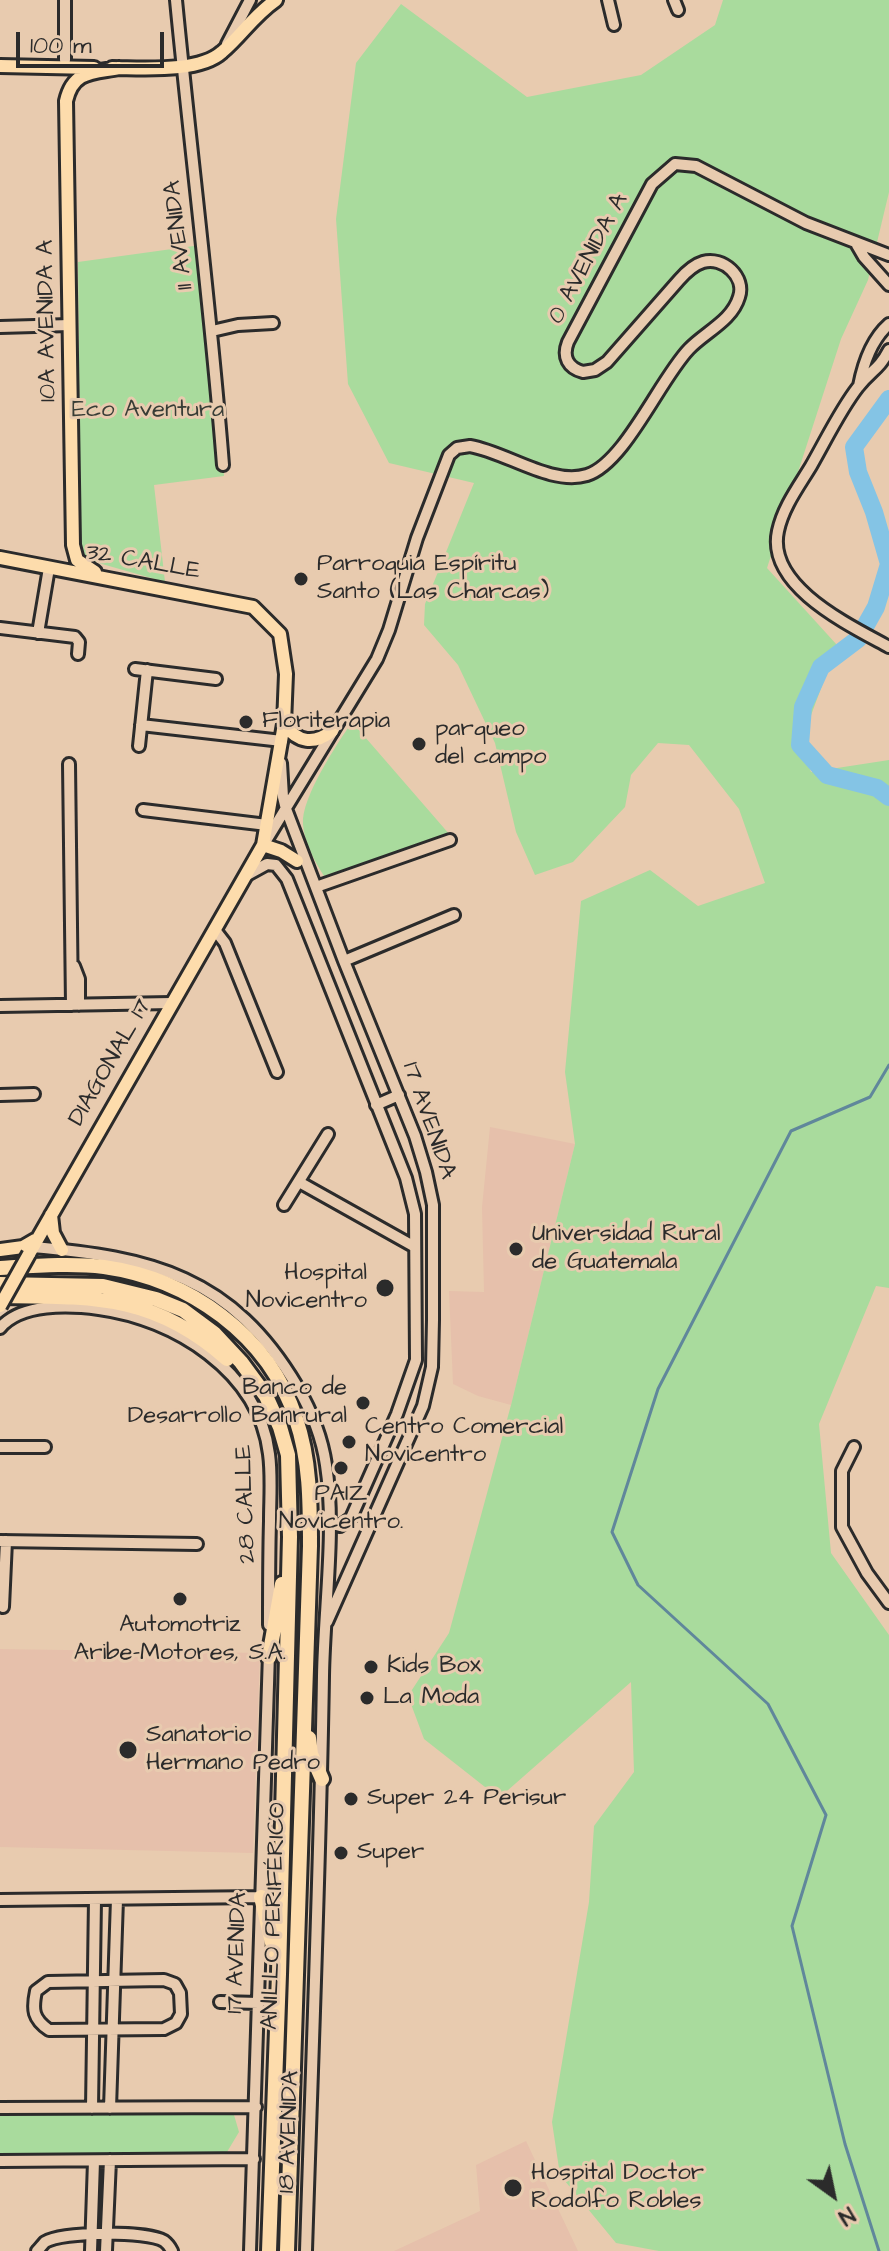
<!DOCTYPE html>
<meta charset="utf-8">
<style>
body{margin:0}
#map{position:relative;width:889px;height:2251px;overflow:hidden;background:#e8cbaf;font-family:"Architects Daughter",sans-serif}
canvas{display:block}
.north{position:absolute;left:793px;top:2155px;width:80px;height:80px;-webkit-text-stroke:6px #e8cbaf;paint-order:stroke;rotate:147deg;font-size:22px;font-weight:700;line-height:32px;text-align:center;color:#2b2b2b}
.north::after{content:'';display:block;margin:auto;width:28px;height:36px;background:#2b2b2b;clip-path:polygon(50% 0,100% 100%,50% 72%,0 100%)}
.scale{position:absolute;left:16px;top:32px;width:148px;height:36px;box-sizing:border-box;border:4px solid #2b2b2b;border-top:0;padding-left:10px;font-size:24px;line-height:28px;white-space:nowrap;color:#2b2b2b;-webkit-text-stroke:6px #e8cbaf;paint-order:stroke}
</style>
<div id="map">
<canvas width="889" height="2251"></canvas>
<div class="north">N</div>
<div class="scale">100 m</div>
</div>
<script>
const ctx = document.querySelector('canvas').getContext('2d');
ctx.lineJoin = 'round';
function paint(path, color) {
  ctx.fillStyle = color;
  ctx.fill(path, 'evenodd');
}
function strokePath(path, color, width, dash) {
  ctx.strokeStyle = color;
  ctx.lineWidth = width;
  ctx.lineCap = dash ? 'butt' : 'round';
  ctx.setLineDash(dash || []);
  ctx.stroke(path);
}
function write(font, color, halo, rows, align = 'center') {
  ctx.font = font + ' "Architects Daughter",sans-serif';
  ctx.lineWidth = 6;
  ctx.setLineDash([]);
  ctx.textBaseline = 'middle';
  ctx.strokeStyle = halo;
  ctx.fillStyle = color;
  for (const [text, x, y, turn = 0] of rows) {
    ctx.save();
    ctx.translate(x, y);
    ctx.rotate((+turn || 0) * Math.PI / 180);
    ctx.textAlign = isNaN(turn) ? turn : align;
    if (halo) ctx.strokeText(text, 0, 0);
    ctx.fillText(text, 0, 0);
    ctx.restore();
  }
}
const built = new Path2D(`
 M490,1127L575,1144L511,1405L478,1396L453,1384L449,1291L484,1292L482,1207Z
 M0,1649L260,1653L253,1853L0,1847Z
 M526,2141L578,2251H394L480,2211L476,2165Z`);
const green = new Path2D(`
 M723,0H889V192L868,280L841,339L767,568L837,645L800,745L811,772L889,760V1288L876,1286L819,1424L831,1553L889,1635V2251H659L616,2243L560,2175L552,2122L589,1902L594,1826L634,1772L631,1682L499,1798L424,1739L408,1696L449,1633L511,1405L575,1144L565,1072L581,901L650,870L698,906L765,883L739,809L689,745L658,743L631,775L625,807L573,862L535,875L516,832L495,743L458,665L424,625L425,604L474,483L389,463L348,384L336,219L356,63L401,4L527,97L641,75L715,25Z
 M201,245L224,476L154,485L165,582L81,558L78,262Z
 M352,722L450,835L324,876C314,860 304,842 303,824C301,798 337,744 352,722Z
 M232,2108L239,2132L227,2152L0,2156V2114Z`);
const stream = new Path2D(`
 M879,2251L845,2144L792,1926L826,1815L768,1704L638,1585L612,1532L658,1389L791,1131L870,1097L889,1065`);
const river = new Path2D(`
 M889,399L854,447L858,472L874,512L889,564L876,607L858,639L821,667L803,707L800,745L827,775L877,788L889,797`);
const minor = new Path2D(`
 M65,0V60
 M176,0C191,155 211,310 223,465
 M608,0L614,25
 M674,0L678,10
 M227,44L250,0
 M857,245L864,257L889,285
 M0,327L70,325
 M212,331L238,325L273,323
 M889,350C878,371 871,370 858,387C840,410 826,440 811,466C799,486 783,507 778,531C766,586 849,625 889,647
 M859,386C863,365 872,339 889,324
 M0,628L75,637L79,642L78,654
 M38,633L49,568
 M135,669L216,679
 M141,725L282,741
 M139,746L147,670
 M281,763L283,797L286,809L344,961L415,1136L426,1172L433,1205V1320L432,1367L423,1406L327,1622
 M69,764L72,1005
 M143,810L267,825
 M264,844L377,659L389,630L417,538L449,455L457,448L470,446C506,452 551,486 587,475C625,463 660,379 689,349C705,332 732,321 739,297C746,277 723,256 703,262C693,265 686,272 679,280L607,362L595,370L583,372C568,368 562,357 568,342L652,184L675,164L696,166L806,223L889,255
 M247,875L267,864L276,865L287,879L406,1178L415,1214L416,1360L397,1414L351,1518L340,1526L329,1523
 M316,887L450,840
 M215,930L225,943L277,1072
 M344,961L454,915
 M74,966L79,979V1005
 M0,1006L172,1003
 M0,1095L34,1094
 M376,1105L399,1095
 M299,1182L415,1247
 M284,1205L328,1134
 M32,1247C151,1257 232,1276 297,1386C311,1410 322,1437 326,1465C336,1530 324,1609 323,1676C320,1868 312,2059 306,2251
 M0,1328C21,1303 69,1305 99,1309C174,1319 259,1371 269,1454C272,1476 270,1499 270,1521C269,1556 269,1591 269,1625
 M0,1447H45
 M854,1447L842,1471V1527L867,1573L889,1603
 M0,1541L197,1544
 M3,1607L6,1541
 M0,1900L261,1897
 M164,1980L175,1984L180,1993L181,2014L176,2023L164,2029L49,2030C33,2019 32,2010 36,1991L48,1982Z
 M220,2002L259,2003
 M0,2108L256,2107
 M92,2108L95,1899
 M110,2108L117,1899
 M0,2161L254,2159
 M37,2251C38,2250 44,2243 45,2242C63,2231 147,2231 164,2241C168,2244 170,2247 172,2251
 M91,2251L94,2161
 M106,2251L110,2160
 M250,2251L269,1653`);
const major = new Path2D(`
 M0,66L94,68
 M112,68C142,68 199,73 222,52C242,35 253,16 276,0
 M0,558L253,607L280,634L286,674L284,724L263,845L29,1254
 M95,572L77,560L73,545L66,101C73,70 93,73 119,68
 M284,724C298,743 314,745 332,731
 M263,845L281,851L297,861
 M51,1215L53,1233L62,1250
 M0,1250L23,1247L35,1240`);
const highway = new Path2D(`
 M0,1268C34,1266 71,1263 104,1267C189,1279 269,1335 296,1419C310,1460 310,1503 310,1546L287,2251
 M0,1284L103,1286L156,1299L183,1310L214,1333L241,1362L266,1396L280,1427L288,1455L290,1537L279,1974L269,2251
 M0,1296C93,1297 154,1294 227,1359
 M269,1657L282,1584
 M309,1738L311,1754L322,1779
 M261,1897L275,1955`);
const majorBridge = new Path2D(`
 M0,1306L29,1254`);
const markers = [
 [301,579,8,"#2b2b2b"],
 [246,722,8,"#2b2b2b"],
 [419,744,8,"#2b2b2b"],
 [516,1249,8,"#2b2b2b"],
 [385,1288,10,"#2b2b2b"],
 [363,1403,8,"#2b2b2b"],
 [349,1442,8,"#2b2b2b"],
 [341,1468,8,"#2b2b2b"],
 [180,1599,8,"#2b2b2b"],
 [371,1667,8,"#2b2b2b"],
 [367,1698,8,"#2b2b2b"],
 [128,1750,10,"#2b2b2b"],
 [351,1799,8,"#2b2b2b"],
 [341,1853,8,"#2b2b2b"],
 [513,2188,10,"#2b2b2b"]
];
const streetNames = [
 ["11 AVENIDA",180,235,-97],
 ["0 AVENIDA A",589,259,-62],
 ["10A AVENIDA A",48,321,-91],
 ["32 CALLE",143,563,10],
 ["DIAGONAL 17",111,1063,-60],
 ["17 AVENIDA",428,1121,71],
 ["28 CALLE",247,1504,-92],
 ["ANILLO PERIFÉRICO",275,1916,-88],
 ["17 AVENIDA",238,1953,-88],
 ["18 AVENIDA",290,2132,-88]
];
const parkNames = [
 ["Eco Aventura",148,411]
];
const poiNames = [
 ["Parroquia Espíritu",317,565],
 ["Santo (Las Charcas)",317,593],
 ["Floriterapia",262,722],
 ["parqueo",435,730],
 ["del campo",435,758],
 ["Universidad Rural",532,1235],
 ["de Guatemala",532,1263],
 ["Hospital",367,1274,"right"],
 ["Novicentro",367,1302,"right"],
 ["Banco de",347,1389,"right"],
 ["Desarrollo Banrural",347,1417,"right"],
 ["Centro Comercial",365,1428],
 ["Novicentro",365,1456],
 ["PAIZ",341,1495,"center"],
 ["Novicentro.",341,1523,"center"],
 ["Automotriz",180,1626,"center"],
 ["Aribe-Motores, S.A.",180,1654,"center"],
 ["Kids Box",387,1667],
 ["La Moda",383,1698],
 ["Sanatorio",146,1736],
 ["Hermano Pedro",146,1764],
 ["Super 24 Perisur",367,1799],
 ["Super",357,1853],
 ["Hospital Doctor",531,2174],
 ["Rodolfo Robles",531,2202]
];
paint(built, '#e6c0ab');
paint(green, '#a9db9d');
strokePath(stream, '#60879b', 3);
strokePath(river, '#84c4e5', 18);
strokePath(minor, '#2b2b2b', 16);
strokePath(major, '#2b2b2b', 18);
strokePath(highway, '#2b2b2b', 20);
strokePath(minor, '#e8cbaf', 10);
strokePath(major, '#fddcac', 12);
strokePath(highway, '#fddcac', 14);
strokePath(majorBridge, '#2b2b2b', 18, []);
strokePath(majorBridge, '#fddcac', 12);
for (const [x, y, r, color] of markers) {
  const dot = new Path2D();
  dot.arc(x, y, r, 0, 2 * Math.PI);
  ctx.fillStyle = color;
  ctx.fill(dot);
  strokePath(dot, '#e8cbaf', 3);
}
write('24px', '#2b2b2b', '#e8cbaf', streetNames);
write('24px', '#383d36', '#e8cbaf', parkNames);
write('24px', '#2b2b2b', '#e8cbaf', poiNames, 'left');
</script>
